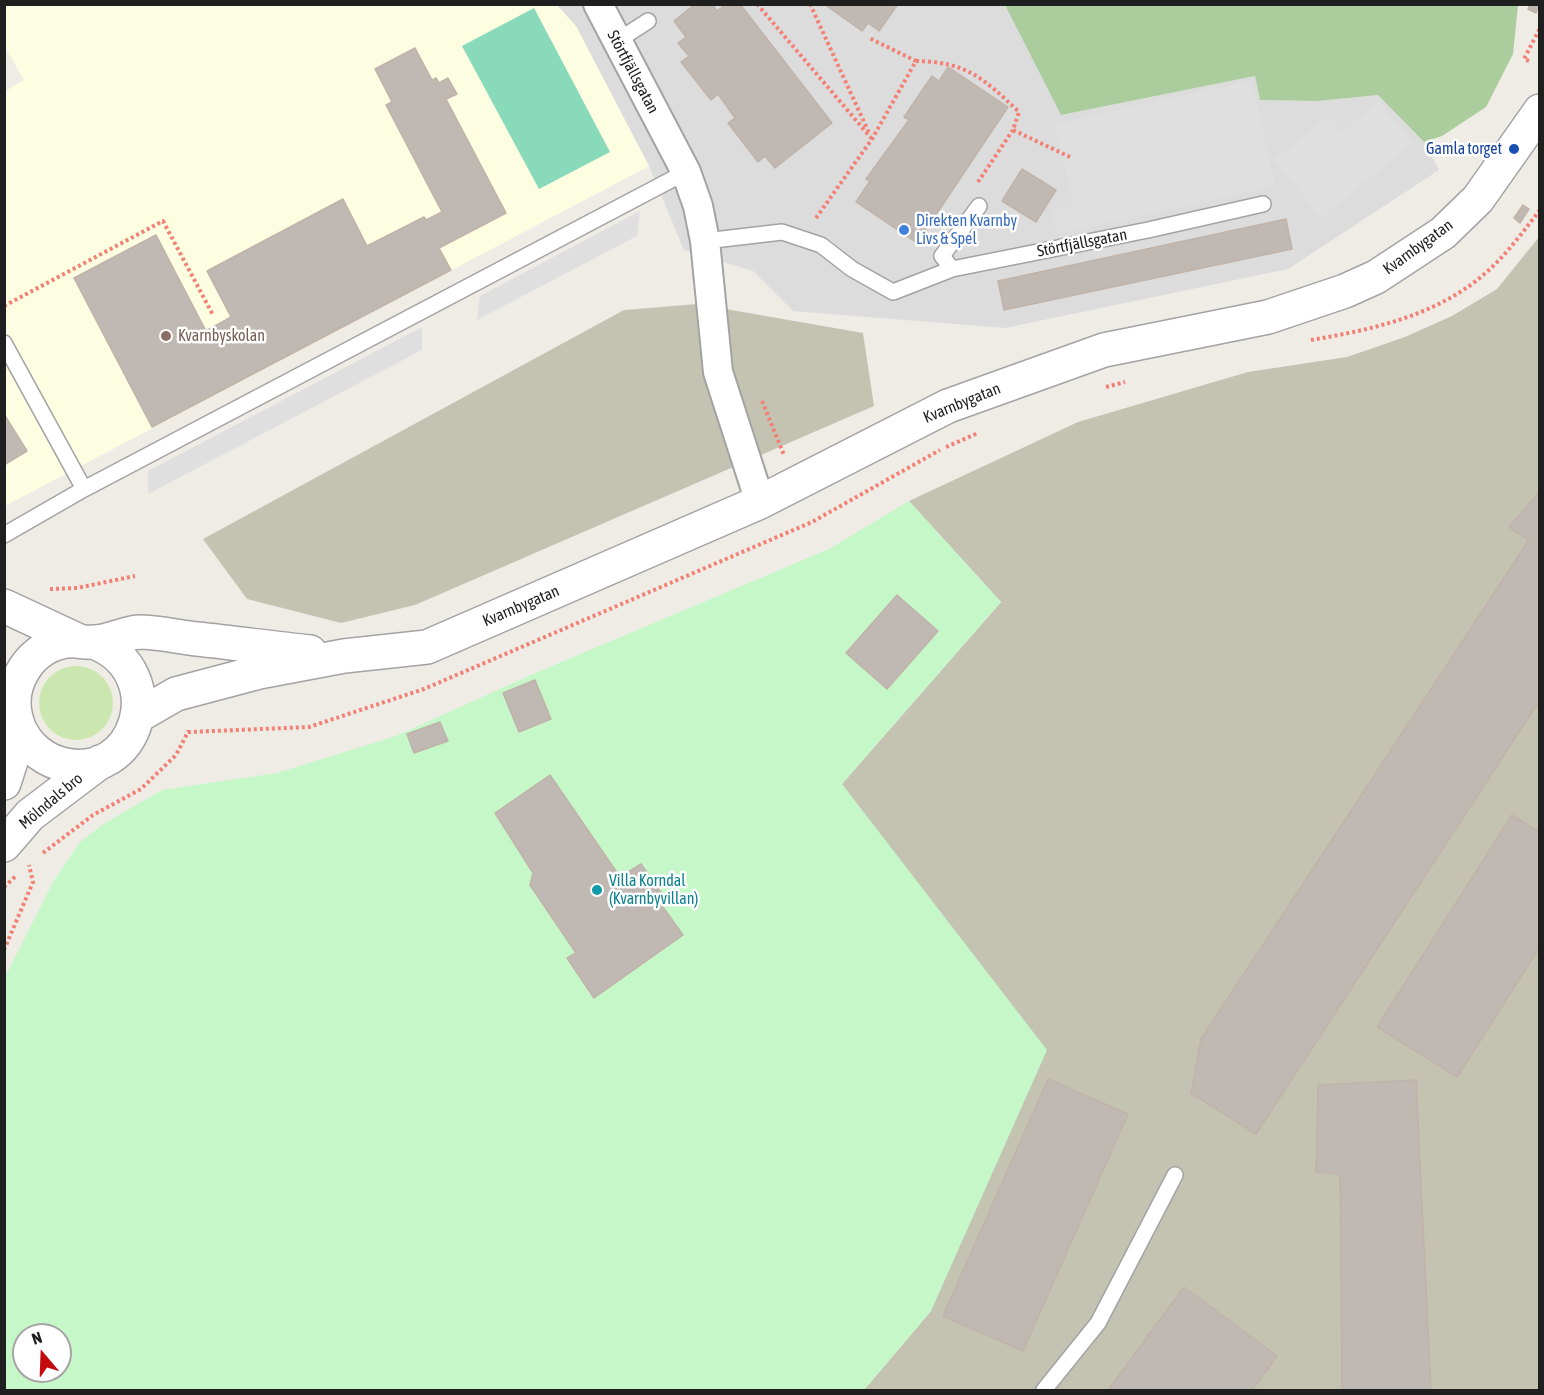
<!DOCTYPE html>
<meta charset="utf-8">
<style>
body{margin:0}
#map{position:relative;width:1544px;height:1395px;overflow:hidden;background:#efece6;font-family:"Asap Condensed",sans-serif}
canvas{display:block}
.frame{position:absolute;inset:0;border:6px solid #1f1f1f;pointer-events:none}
.north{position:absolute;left:12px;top:1323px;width:60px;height:60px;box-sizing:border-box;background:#fff;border:2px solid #a5a5a5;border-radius:50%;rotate:341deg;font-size:16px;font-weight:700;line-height:24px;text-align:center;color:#1f1f1f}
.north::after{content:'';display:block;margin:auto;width:21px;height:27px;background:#c30b0d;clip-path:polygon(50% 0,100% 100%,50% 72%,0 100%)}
</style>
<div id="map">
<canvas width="1544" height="1395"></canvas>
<div class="frame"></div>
<div class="north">N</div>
</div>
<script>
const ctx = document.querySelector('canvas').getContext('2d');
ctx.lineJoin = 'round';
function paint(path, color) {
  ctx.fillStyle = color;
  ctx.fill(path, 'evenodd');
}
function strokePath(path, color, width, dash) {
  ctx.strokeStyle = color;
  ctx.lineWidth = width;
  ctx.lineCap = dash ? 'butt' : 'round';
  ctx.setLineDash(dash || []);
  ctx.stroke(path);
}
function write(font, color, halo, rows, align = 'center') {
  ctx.font = font + ' "Asap Condensed",sans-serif';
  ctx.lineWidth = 5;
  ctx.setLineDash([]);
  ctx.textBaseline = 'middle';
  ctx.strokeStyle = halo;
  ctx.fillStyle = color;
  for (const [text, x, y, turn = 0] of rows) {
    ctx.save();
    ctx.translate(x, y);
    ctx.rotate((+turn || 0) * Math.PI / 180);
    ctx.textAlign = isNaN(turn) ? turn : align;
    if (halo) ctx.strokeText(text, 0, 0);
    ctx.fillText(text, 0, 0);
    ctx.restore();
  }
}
const residential = new Path2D(`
 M557,5H1005L1061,115L1255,76L1260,100L1318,101L1378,95L1424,142L1439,170L1288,269L1005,328L793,311L753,271L684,250L649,166Z`);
const education = new Path2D(`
 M5,5H557L576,26L649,166L5,506L4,92L24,80L5,47Z`);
const construction = new Path2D(`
 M1539,237V1390H864L931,1311L842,784L1001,602L909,501L1078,422L1248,372L1347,357L1405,337L1452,316L1497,289Z
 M697,304L863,333L874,406L415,605L341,623L247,599L203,539L624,310Z`);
const grass = new Path2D(`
 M39 703a37 37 0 1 1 74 0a37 37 0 1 1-74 0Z`);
const forest = new Path2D(`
 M1005,5H1518L1513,54L1486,107L1442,136L1424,142L1378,95L1318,101L1260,100L1255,76L1061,115Z`);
const park = new Path2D(`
 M909,501L1001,602L842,784L1047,1050L931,1311L864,1390H5V977L53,882L80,842L105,823L162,790L277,773L396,736L533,674L829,549ZM24,1335H60V1371H24Z`);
const pitch = new Path2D(`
 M534,8L610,152L539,189L462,46Z`);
const parking = new Path2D(`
 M1252,80L1275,186L1058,234L1052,210L1073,206L1055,124Z
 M1379,101L1413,143L1321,218L1274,160L1329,116L1342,132Z
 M640,211L637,236L477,320L480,296Z
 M422,327V350L148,494V471Z`);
const building = new Path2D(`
 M695,4H712L717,11L726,4H740L832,123L775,168L765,156L758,162L728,123L735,118L718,94L711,100L681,62L689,56L678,43L686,37L674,21Z
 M824,4H898L879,31L868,23L862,31Z
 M1530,4H1539L1536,13L1528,9Z
 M415,48L432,80L436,78L439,83L448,78L457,94L446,99L506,213L439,248L451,270L152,427L74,278L156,235L206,331L231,317L207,271L343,199L367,246L424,217L426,220L442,212L386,105L392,102L375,69Z
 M948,67L1008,107L917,243L856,202L870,181L866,179L909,120L904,117L932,76L939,81Z
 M1022,169L1056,190L1036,222L1002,201Z
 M1523,205L1529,209L1520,223L1514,218Z
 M1286,219L1292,249L1004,310L998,281Z
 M4,414L27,451L4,465Z
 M1540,491V700L1256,1134L1191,1093L1201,1039L1529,540L1509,527Z
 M897,595L938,631L887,689L846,653Z
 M535,680L551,719L519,732L503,693Z
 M440,722L448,741L414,753L407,734Z
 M550,775L620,877L641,864L665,898L660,903L683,935L594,998L567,958L576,953L530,885L533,873L495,813Z
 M1512,815L1540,833V947L1457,1077L1377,1027Z
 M1048,1079L1128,1114L1023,1351L943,1316Z
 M1416,1080L1431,1390H1342L1340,1174L1316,1172L1318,1085Z
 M1184,1287L1277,1356L1252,1390H1108Z`);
const path = new Path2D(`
 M757,4L872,139
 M810,4L870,135
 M916,61C967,62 983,78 1019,112L1013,130L1070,157
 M1529,61L1524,59L1540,28
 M978,182L1013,130
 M816,218L872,139L916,61L869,38
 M4,306L163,221L213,315
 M1311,340C1370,330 1435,316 1482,276C1504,258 1522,233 1540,210
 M1106,387L1125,382
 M762,401L784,455
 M946,447L978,433
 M50,589L77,588L135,576
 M43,853L93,815L141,789L176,755L188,732L309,727L424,689L812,522L940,450
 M4,887L17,875
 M4,950L33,882L29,865`);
const service = new Path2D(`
 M617,41L648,21
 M705,241L782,232L821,245L852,269L893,292L952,269L1148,230L1263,204
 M952,269L942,256L979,206
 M4,343L84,489
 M4,535L84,489L686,172
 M1044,1390L1098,1323L1175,1175`);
const minor = new Path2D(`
 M598,4L686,172L698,206L705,241L718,372L760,502`);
const tertiary = new Path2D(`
 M4,606L77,640
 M94,642C172,672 138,784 61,764C39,758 21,740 16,718C7,683 31,646 67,641C77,640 85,643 94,642C109,642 124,633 139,632C158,632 178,637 197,639C235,643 272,648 310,652
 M138,716L176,694L259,672L344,656L427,647L760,502L948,406L1104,350L1268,317L1345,291L1376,277L1443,233L1478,199L1540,111
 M4,783L13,755L17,725
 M4,845L30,815L100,762`);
const markers = [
 [1514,149,6,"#1a4fb4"],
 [904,230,6,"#3f7fe0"],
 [166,336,6,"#8d6e63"],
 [597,890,6,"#0f9aa8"]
];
const streetNames = [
 ["Störtfjällsgatan",633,72,62],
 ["Störtfjällsgatan",1082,243,-11],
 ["Kvarnbygatan",1418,247,-36],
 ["Kvarnbygatan",962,403,-22],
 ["Kvarnbygatan",521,606,-23],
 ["Mölndals bro",51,801,-40]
];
const transitNames = [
 ["Gamla torget",1502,149]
];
const shopNames = [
 ["Direkten Kvarnby",916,221],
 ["Livs & Spel",916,239]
];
const educationNames = [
 ["Kvarnbyskolan",178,336]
];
const cultureNames = [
 ["Villa Korndal",609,881],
 ["(Kvarnbyvillan)",609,899]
];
paint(residential, '#dddcdc');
paint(education, '#fdfde1');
paint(construction, '#c4c3b2');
paint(grass, '#cbe7af');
paint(forest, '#abcc9d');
paint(park, '#c6f7c9');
paint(pitch, '#89daba');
paint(parking, '#dfdfdf');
paint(building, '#c0b8b3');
strokePath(building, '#c0b3a9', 1.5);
strokePath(service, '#a3a3a3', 18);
strokePath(minor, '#a3a3a3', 32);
strokePath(tertiary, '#a3a3a3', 36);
strokePath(path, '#f28074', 4, [3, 3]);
strokePath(service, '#fff', 15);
strokePath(minor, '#fff', 28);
strokePath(tertiary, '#fff', 33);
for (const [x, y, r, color] of markers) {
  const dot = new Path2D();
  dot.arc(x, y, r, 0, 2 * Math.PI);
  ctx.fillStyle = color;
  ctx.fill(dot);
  strokePath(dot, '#fff', 2);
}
write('16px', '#1f1f1f', '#fff', streetNames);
write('16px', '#164399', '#fff', transitNames, 'right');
write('16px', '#366cbe', '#fff', shopNames, 'left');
write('16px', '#785e54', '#fff', educationNames, 'left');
write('16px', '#0d838f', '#fff', cultureNames, 'left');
</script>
